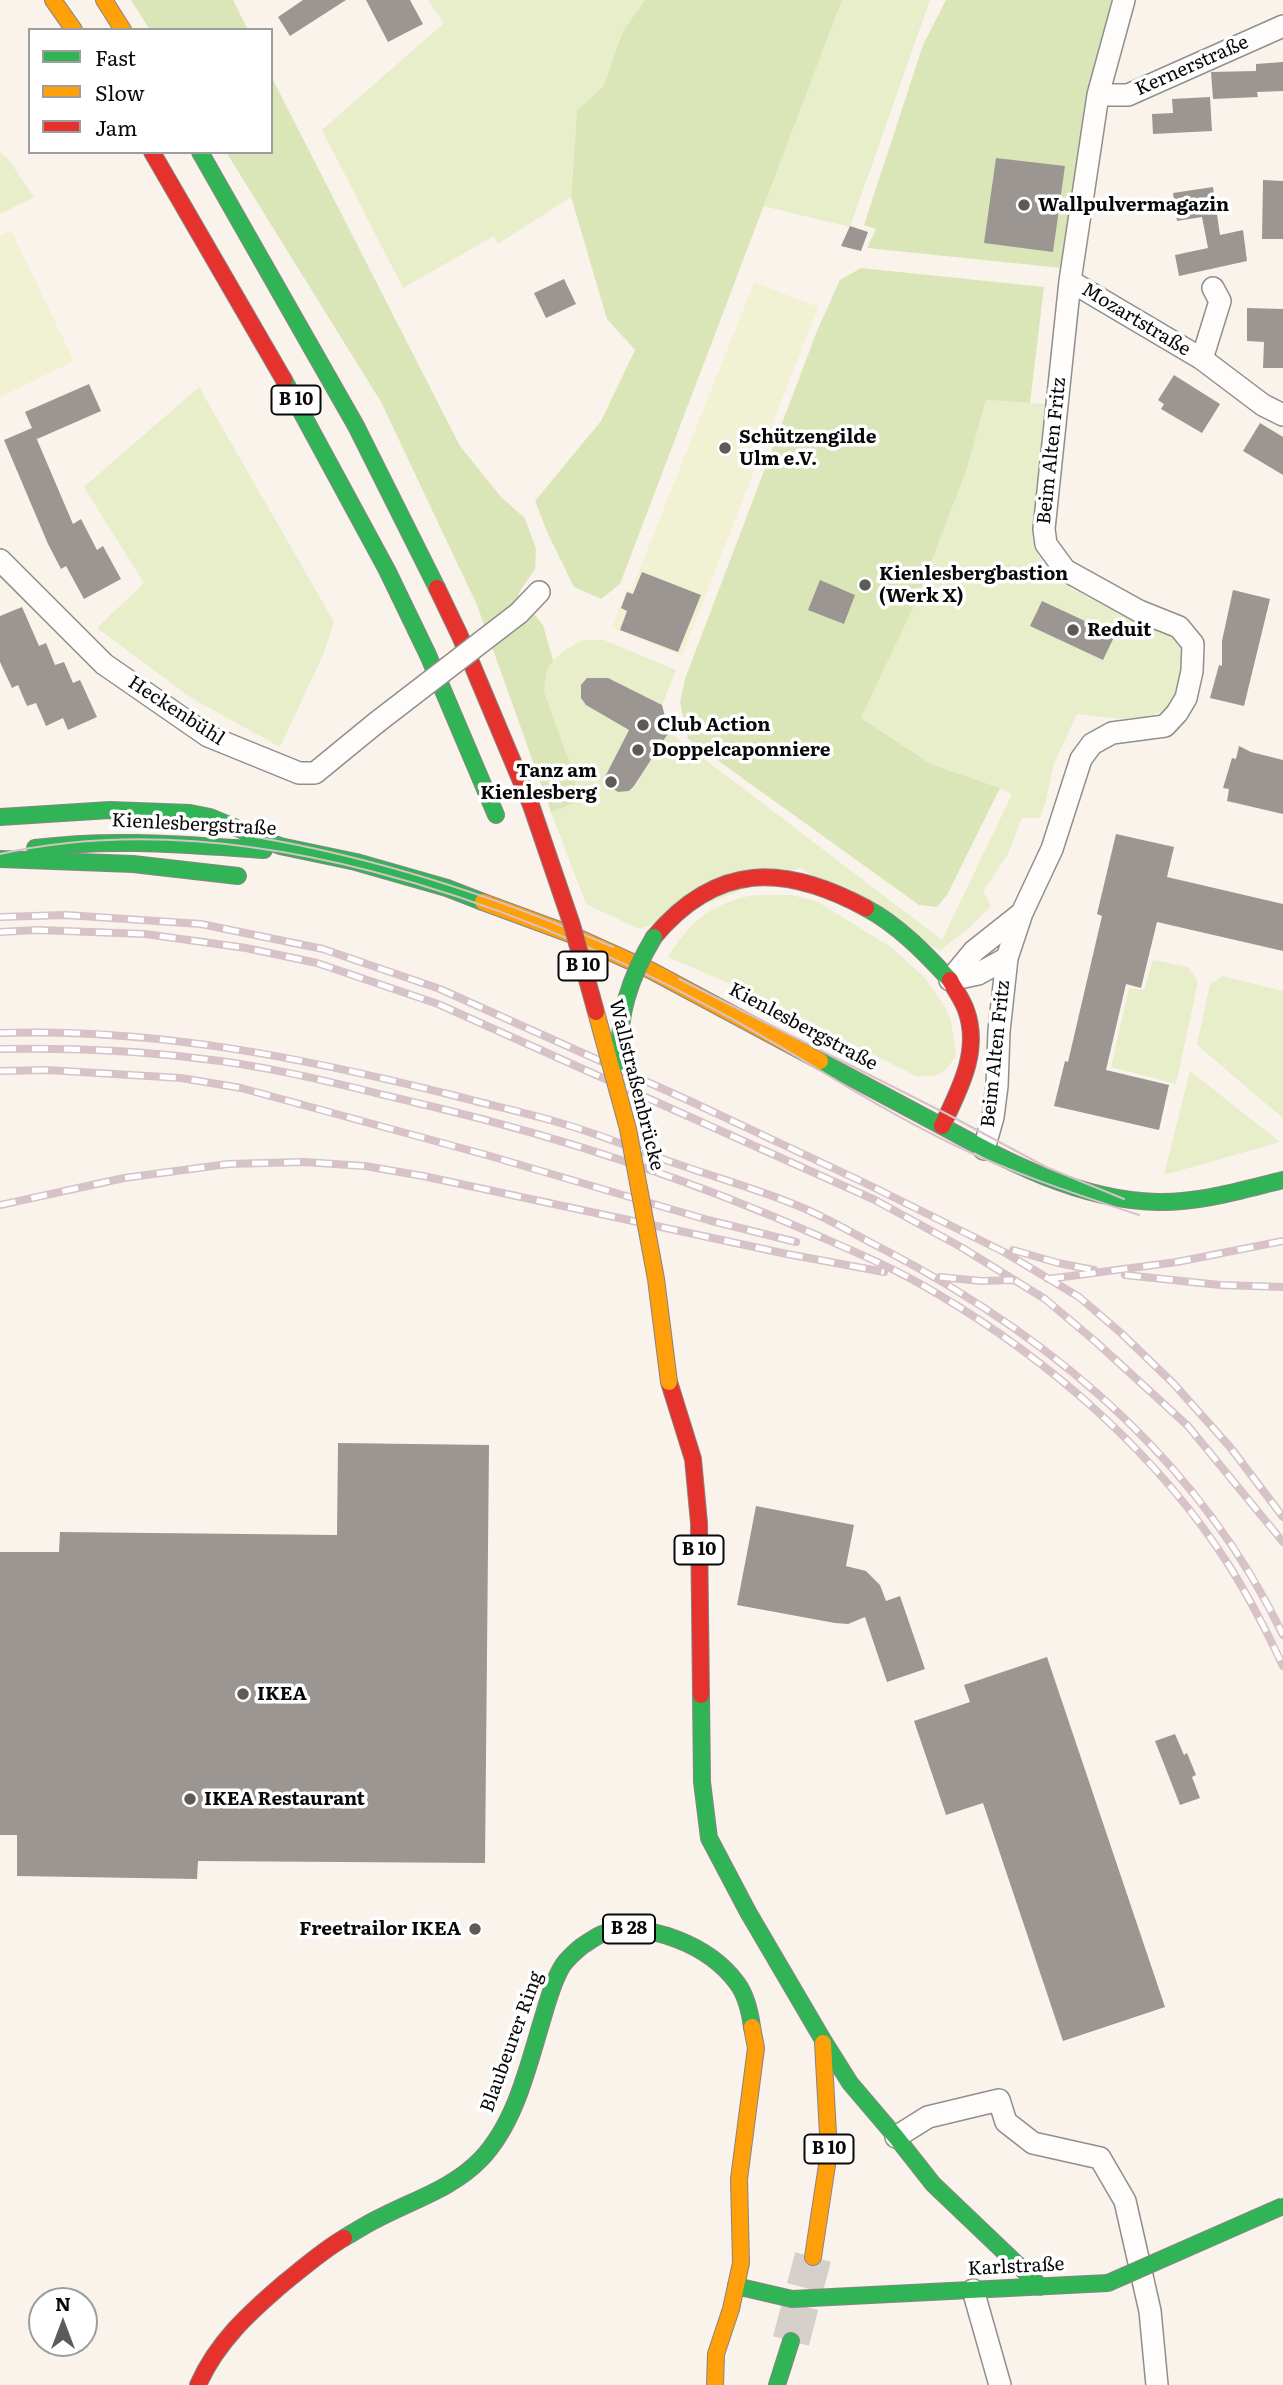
<!DOCTYPE html>
<meta charset="utf-8">
<style>
body{margin:0}
#map{position:relative;width:1283px;height:2385px;overflow:hidden;background:#f9f3ec;font-family:Literata,serif}
canvas{display:block}
.legend{position:absolute;left:28px;top:28px;width:245px;height:126px;box-sizing:border-box;background:#fff;border:2px solid #9d9d9d;margin:0;padding:9px 12px;list-style:none;font-size:21px;color:#090909}
.legend li{display:flex;align-items:center;gap:14px;height:35px}
.legend b{width:35px;border:2px solid #9d9d9d}
.north{position:absolute;left:28px;top:2287px;width:70px;height:70px;box-sizing:border-box;background:#fff;border:2px solid #9d9d9d;border-radius:50%;rotate:0deg;font-size:19px;font-weight:700;line-height:28px;text-align:center;color:#090909}
.north::after{content:'';display:block;margin:auto;width:24px;height:32px;background:#5d5b58;clip-path:polygon(50% 0,100% 100%,50% 72%,0 100%)}
</style>
<div id="map">
<canvas width="1283" height="2385"></canvas>
<ul class="legend">
<li><b style="height:9px;background:#30b455"></b>Fast</li>
<li><b style="height:9px;background:#ff9f0a"></b>Slow</li>
<li><b style="height:9px;background:#e5322d"></b>Jam</li>
</ul>
<div class="north">N</div>
</div>
<script>
const ctx = document.querySelector('canvas').getContext('2d');
ctx.lineJoin = 'round';
function paint(path, color) {
  ctx.fillStyle = color;
  ctx.fill(path, 'evenodd');
}
function strokePath(path, color, width, dash) {
  ctx.strokeStyle = color;
  ctx.lineWidth = width;
  ctx.lineCap = dash ? 'butt' : 'round';
  ctx.setLineDash(dash || []);
  ctx.stroke(path);
}
function write(font, color, halo, rows, align = 'center') {
  ctx.font = font + ' Literata,serif';
  ctx.lineWidth = 7;
  ctx.setLineDash([]);
  ctx.textBaseline = 'middle';
  ctx.strokeStyle = halo;
  ctx.fillStyle = color;
  for (const [text, x, y, turn = 0] of rows) {
    ctx.save();
    ctx.translate(x, y);
    ctx.rotate((+turn || 0) * Math.PI / 180);
    ctx.textAlign = isNaN(turn) ? turn : align;
    if (halo) ctx.strokeText(text, 0, 0);
    ctx.fillText(text, 0, 0);
    ctx.restore();
  }
}
const green = new Path2D(`
 M428,0H645L623,31L603,87L577,110L571,197L498,244L494,236L403,288L322,130L444,23Z
 M842,0H930L850,227L763,206Z
 M0,152L8,159L34,197L0,214Z
 M199,387L334,622L323,655L280,747L193,699L97,628L144,583L84,487Z
 M986,400L1045,404L1032,530C1041,574 1056,580 1093,600C1106,606 1119,614 1132,620C1156,630 1166,626 1183,648C1181,666 1181,692 1168,706C1150,725 1100,717 1077,714L1053,766L1046,801L1040,818H1022L1008,854L983,891L991,906L971,926L940,951L800,868L639,929L586,904L551,812L544,692L547,670L553,660L565,650L583,640H604L676,670L662,705L629,730L606,777L610,786L618,792L629,791L634,787L669,732L942,940L1012,794L1000,788L931,764L861,718L915,604L966,472Z
 M754,895H792L818,902L891,947L924,977L945,1007L951,1020L956,1056C943,1075 939,1077 916,1076L745,990L668,957C689,922 714,902 754,895Z
 M1153,960L1188,967L1198,982L1176,1084L1111,1067L1129,988L1144,990Z
 M1223,976L1283,991V1118L1197,1045L1210,984Z
 M1190,1071L1280,1142L1164,1175Z`);
const forest = new Path2D(`
 M131,0H233L248,30H150Z
 M645,0H842L620,584L601,599L574,587L548,534L535,501L601,421L635,350L607,319L571,197L577,110L603,87L623,31Z
 M946,0H1113L1091,103L1062,268L867,248L876,229L864,225L923,45Z
 M271,76L460,446L501,497L525,518L536,549L535,569L518,594L543,625L553,660L547,670L544,692L575,778L576,802L551,812L477,605L381,402L226,152H271Z
 M861,268L1044,287L1030,403L986,400L966,472L915,604L861,718L931,764L1000,788L947,895L937,907L919,905L688,739L680,702L685,679L817,331L840,280Z`);
const pitch = new Path2D(`
 M11,230L74,361L0,397V236Z
 M754,282L818,307L682,656L612,628L626,590L631,591Z`);
const building = new Path2D(`
 M303,0H346L290,36L278,17Z
 M366,0H410L423,24L388,42Z
 M1283,62V91L1257,92L1258,97L1213,99L1211,72L1256,71V64Z
 M1210,97L1212,131L1153,134L1152,114L1173,113L1172,99Z
 M996,158L1065,166L1053,252L984,243Z
 M1263,180L1283,181V239H1262Z
 M1213,187L1220,235L1243,230L1247,261L1179,276L1175,255L1208,248L1202,217L1177,221L1173,193Z
 M850,226L868,232L861,251L841,246Z
 M564,279L576,304L546,318L534,293Z
 M1247,308L1283,309V368H1263L1264,342L1247,341Z
 M1174,375L1220,404L1202,433L1161,409L1164,404L1158,400Z
 M89,384L101,411L37,439L35,435L73,524L81,519L97,550L103,546L121,579L84,599L66,566L61,569L48,544L4,440L32,428L25,412Z
 M1260,423L1283,437V475L1243,451Z
 M642,572L701,595L678,652L620,630L627,611L621,608L627,592L633,594Z
 M820,580L855,595L844,624L808,610Z
 M1233,590L1270,599L1244,706L1210,698L1219,665L1222,666V641Z
 M1042,601L1115,635L1103,660L1030,626Z
 M22,607L39,646L46,643L55,665L64,662L73,683L80,680L97,717L68,730L63,718L46,726L36,703L27,706L18,685L12,688L0,662V616Z
 M587,678H608L662,705L669,732L634,786L629,791L618,792L609,786L605,777L629,730L586,705L581,698V685Z
 M1239,746L1251,752L1283,760V814L1227,801L1229,789L1223,788L1232,758L1236,759Z
 M1116,834L1174,847L1167,877L1283,904V951L1157,922L1141,988L1126,984L1106,1070L1169,1085L1159,1130L1054,1106L1065,1061L1068,1062L1102,916L1097,914Z
 M338,1443L489,1445L485,1863L198,1861L197,1879L17,1876V1835H0V1552H59L60,1532L337,1535Z
 M756,1506L854,1525L846,1566L866,1571L880,1585L886,1601L900,1596L925,1669L887,1682L865,1617L848,1624L835,1623L737,1605Z
 M1047,1657L1165,2007L1063,2041L983,1803L946,1815L914,1721L970,1702L964,1685Z
 M1175,1734L1184,1755L1187,1753L1196,1775L1192,1777L1200,1798L1180,1805L1155,1741Z`);
const highwayTunnel = new Path2D(`
 M791,2341L813,2257`);
const street = new Path2D(`
 M1098,95H1128L1283,26
 M1070,281L1202,359L1263,405L1283,415
 M1202,359L1220,301L1213,288
 M0,560L104,664L208,736L299,773H315L376,723
 M519,613L539,592
 M950,980L974,951L1022,913
 M950,980L978,974L1007,958
 M984,1149L993,1117L997,1086L999,1031L1007,958L1022,913L1052,849L1081,759L1092,744L1112,733L1165,726L1177,713L1186,698L1192,671L1193,644L1179,627L1139,611L1065,570L1046,544L1044,529L1070,281L1098,95L1124,0
 M896,2137L928,2117L999,2100L1006,2122L1033,2143L1100,2158L1125,2201L1150,2311L1157,2385
 M973,2290L1000,2385`);
const fast = new Path2D(`
 M200,152L356,426L437,588
 M284,380L387,570L428,655L496,815
 M0,817L110,810L190,813L210,817L280,846L356,862L447,888L483,902
 M35,848C112,838 187,845 264,850
 M0,859L133,864L238,876
 M866,908C898,925 925,953 950,980
 M820,1061C860,1082 899,1103 938,1124C1006,1161 1078,1200 1157,1202C1200,1203 1242,1190 1283,1180
 M701,1695L702,1782L709,1838L748,1912L823,2040L850,2083L896,2137
 M896,2137L933,2184L1041,2287
 M344,2238C356,2231 368,2223 381,2217C416,2199 453,2188 481,2159C517,2121 529,2062 544,2014C549,1997 554,1979 563,1965C568,1958 576,1951 582,1946C589,1942 597,1935 605,1933C650,1921 710,1946 737,1983C746,1995 750,2012 752,2027
 M736,2286L792,2299L1108,2283
 M777,2385L791,2341`);
const slow = new Path2D(`
 M53,0L74,30
 M104,0L123,30
 M483,902L570,934L652,971L820,1061
 M813,2257L829,2152L823,2043
 M715,2385L716,2354L731,2309L741,2263L739,2179L756,2048L752,2027`);
const jam = new Path2D(`
 M152,152L284,380
 M437,588L460,636L531,805
 M654,937C717,862 784,864 866,908
 M942,1126C959,1090 981,1051 966,1010C962,999 955,990 950,980
 M669,1382L693,1459L699,1523L701,1695
 M198,2385C217,2342 249,2313 284,2283C304,2267 322,2251 344,2238`);
const tram = new Path2D(`
 M255,837C380,858 497,897 613,947
 M0,854C237,801 514,900 721,1013C799,1055 871,1105 950,1143C1011,1173 1075,1194 1139,1215
 M679,979L947,1114L1046,1167L1124,1199`);
const rail = new Path2D(`
 M0,917L66,915L201,924L323,949L440,989L692,1102L867,1184L1004,1252L1079,1297L1121,1333L1173,1383L1230,1447L1283,1517
 M0,932L37,930L145,934L246,948L317,963L438,1004L875,1200L961,1247L1045,1299L1096,1342L1188,1426L1283,1542
 M0,1033C158,1028 304,1058 456,1096C489,1105 524,1112 557,1122C600,1134 641,1152 683,1166C721,1179 759,1190 796,1205C826,1217 854,1234 883,1249C1052,1337 1199,1460 1283,1635
 M0,1049C65,1048 130,1050 195,1058C274,1066 353,1088 430,1106C564,1138 695,1181 821,1237C860,1254 900,1271 936,1293C1050,1360 1159,1455 1230,1567C1250,1599 1267,1632 1283,1666
 M0,1071L47,1070L181,1078L241,1088L490,1156L708,1220L796,1242
 M0,1205L124,1178L228,1164L304,1162L365,1166L423,1176L787,1254L884,1272
 M1013,1250L1058,1263L1094,1270
 M1125,1275L1220,1285L1283,1287
 M940,1277L981,1281L1013,1280
 M1048,1279L1177,1262L1283,1241`);
const streetBridge = new Path2D(`
 M376,723L519,613`);
const fastBridge = new Path2D(`
 M620,1062C617,1016 630,977 654,937
 M1108,2283L1283,2206`);
const slowBridge = new Path2D(`
 M596,1012L628,1129L656,1279L669,1382`);
const jamBridge = new Path2D(`
 M531,805L572,925L596,1012`);
const markers = [
 [1024,205,7,"#5d5b58"],
 [725,448,7,"#5d5b58"],
 [865,585,7,"#5d5b58"],
 [1073,630,7,"#5d5b58"],
 [643,725,7,"#5d5b58"],
 [638,750,7,"#5d5b58"],
 [611,782,7,"#5d5b58"],
 [243,1694,7,"#5d5b58"],
 [190,1799,7,"#5d5b58"],
 [475,1929,7,"#5d5b58"]
];
const shields = [
 [296,400,49],
 [583,966,49],
 [699,1550,49],
 [629,1929,52],
 [829,2149,49]
];
const shieldNames = [
 ["B 10",296,400],
 ["B 10",583,966],
 ["B 10",699,1550],
 ["B 28",629,1929],
 ["B 10",829,2149]
];
const streetNames = [
 ["Kernerstraße",1192,66,-24],
 ["Mozartstraße",1136,320,31],
 ["Beim Alten Fritz",1052,451,-84],
 ["Heckenbühl",176,711,33],
 ["Kienlesbergstraße",194,825,3],
 ["Kienlesbergstraße",803,1027,28],
 ["Beim Alten Fritz",996,1054,-84],
 ["Wallstraßenbrücke",636,1085,76],
 ["Blaubeurer Ring",512,2042,-70],
 ["Karlstraße",1016,2267,-3]
];
const poiNames = [
 ["Wallpulvermagazin",1038,205],
 ["Schützengilde",739,437],
 ["Ulm e.V.",739,459],
 ["Kienlesbergbastion",879,574],
 ["(Werk X)",879,596],
 ["Reduit",1087,630],
 ["Club Action",657,725],
 ["Doppelcaponniere",652,750],
 ["Tanz am",597,771,"right"],
 ["Kienlesberg",597,793,"right"],
 ["IKEA",257,1694],
 ["IKEA Restaurant",204,1799],
 ["Freetrailor IKEA",461,1929,"right"]
];
paint(green, '#e8eeca');
paint(forest, '#dbe6b8');
paint(pitch, '#f1f2d4');
paint(building, '#9b9692');
strokePath(highwayTunnel, '#d5d0ca', 37, [37, 18]);
strokePath(street, '#918e8b', 24);
strokePath(fast, '#888582', 18);
strokePath(slow, '#888582', 18);
strokePath(jam, '#888582', 18);
strokePath(street, '#fefdfc', 21);
strokePath(fast, '#30b455', 16);
strokePath(slow, '#ff9f0a', 16);
strokePath(jam, '#e5322d', 16);
strokePath(tram, '#d6c2c7', 2);
strokePath(rail, '#d6c2c7', 8);
strokePath(rail, '#fff', 5, [16]);
strokePath(streetBridge, '#918e8b', 24, []);
strokePath(fastBridge, '#888582', 18, []);
strokePath(slowBridge, '#888582', 18, []);
strokePath(jamBridge, '#888582', 18, []);
strokePath(streetBridge, '#fefdfc', 21);
strokePath(fastBridge, '#30b455', 16);
strokePath(slowBridge, '#ff9f0a', 16);
strokePath(jamBridge, '#e5322d', 16);
for (const [x, y, r, color] of markers) {
  const dot = new Path2D();
  dot.arc(x, y, r, 0, 2 * Math.PI);
  ctx.fillStyle = color;
  ctx.fill(dot);
  strokePath(dot, '#fff', 2.5);
}
for (const [x, y, w] of shields) {
  const box = new Path2D();
  box.roundRect(x - w / 2, y - 14.5, w, 29, 5);
  ctx.fillStyle = '#fff';
  ctx.fill(box);
  strokePath(box, '#090909', 2);
}
write('bold 18px', '#090909', null, shieldNames);
write('19px', '#090909', '#fff', streetNames);
write('bold 19px', '#090909', '#fff', poiNames, 'left');
</script>
